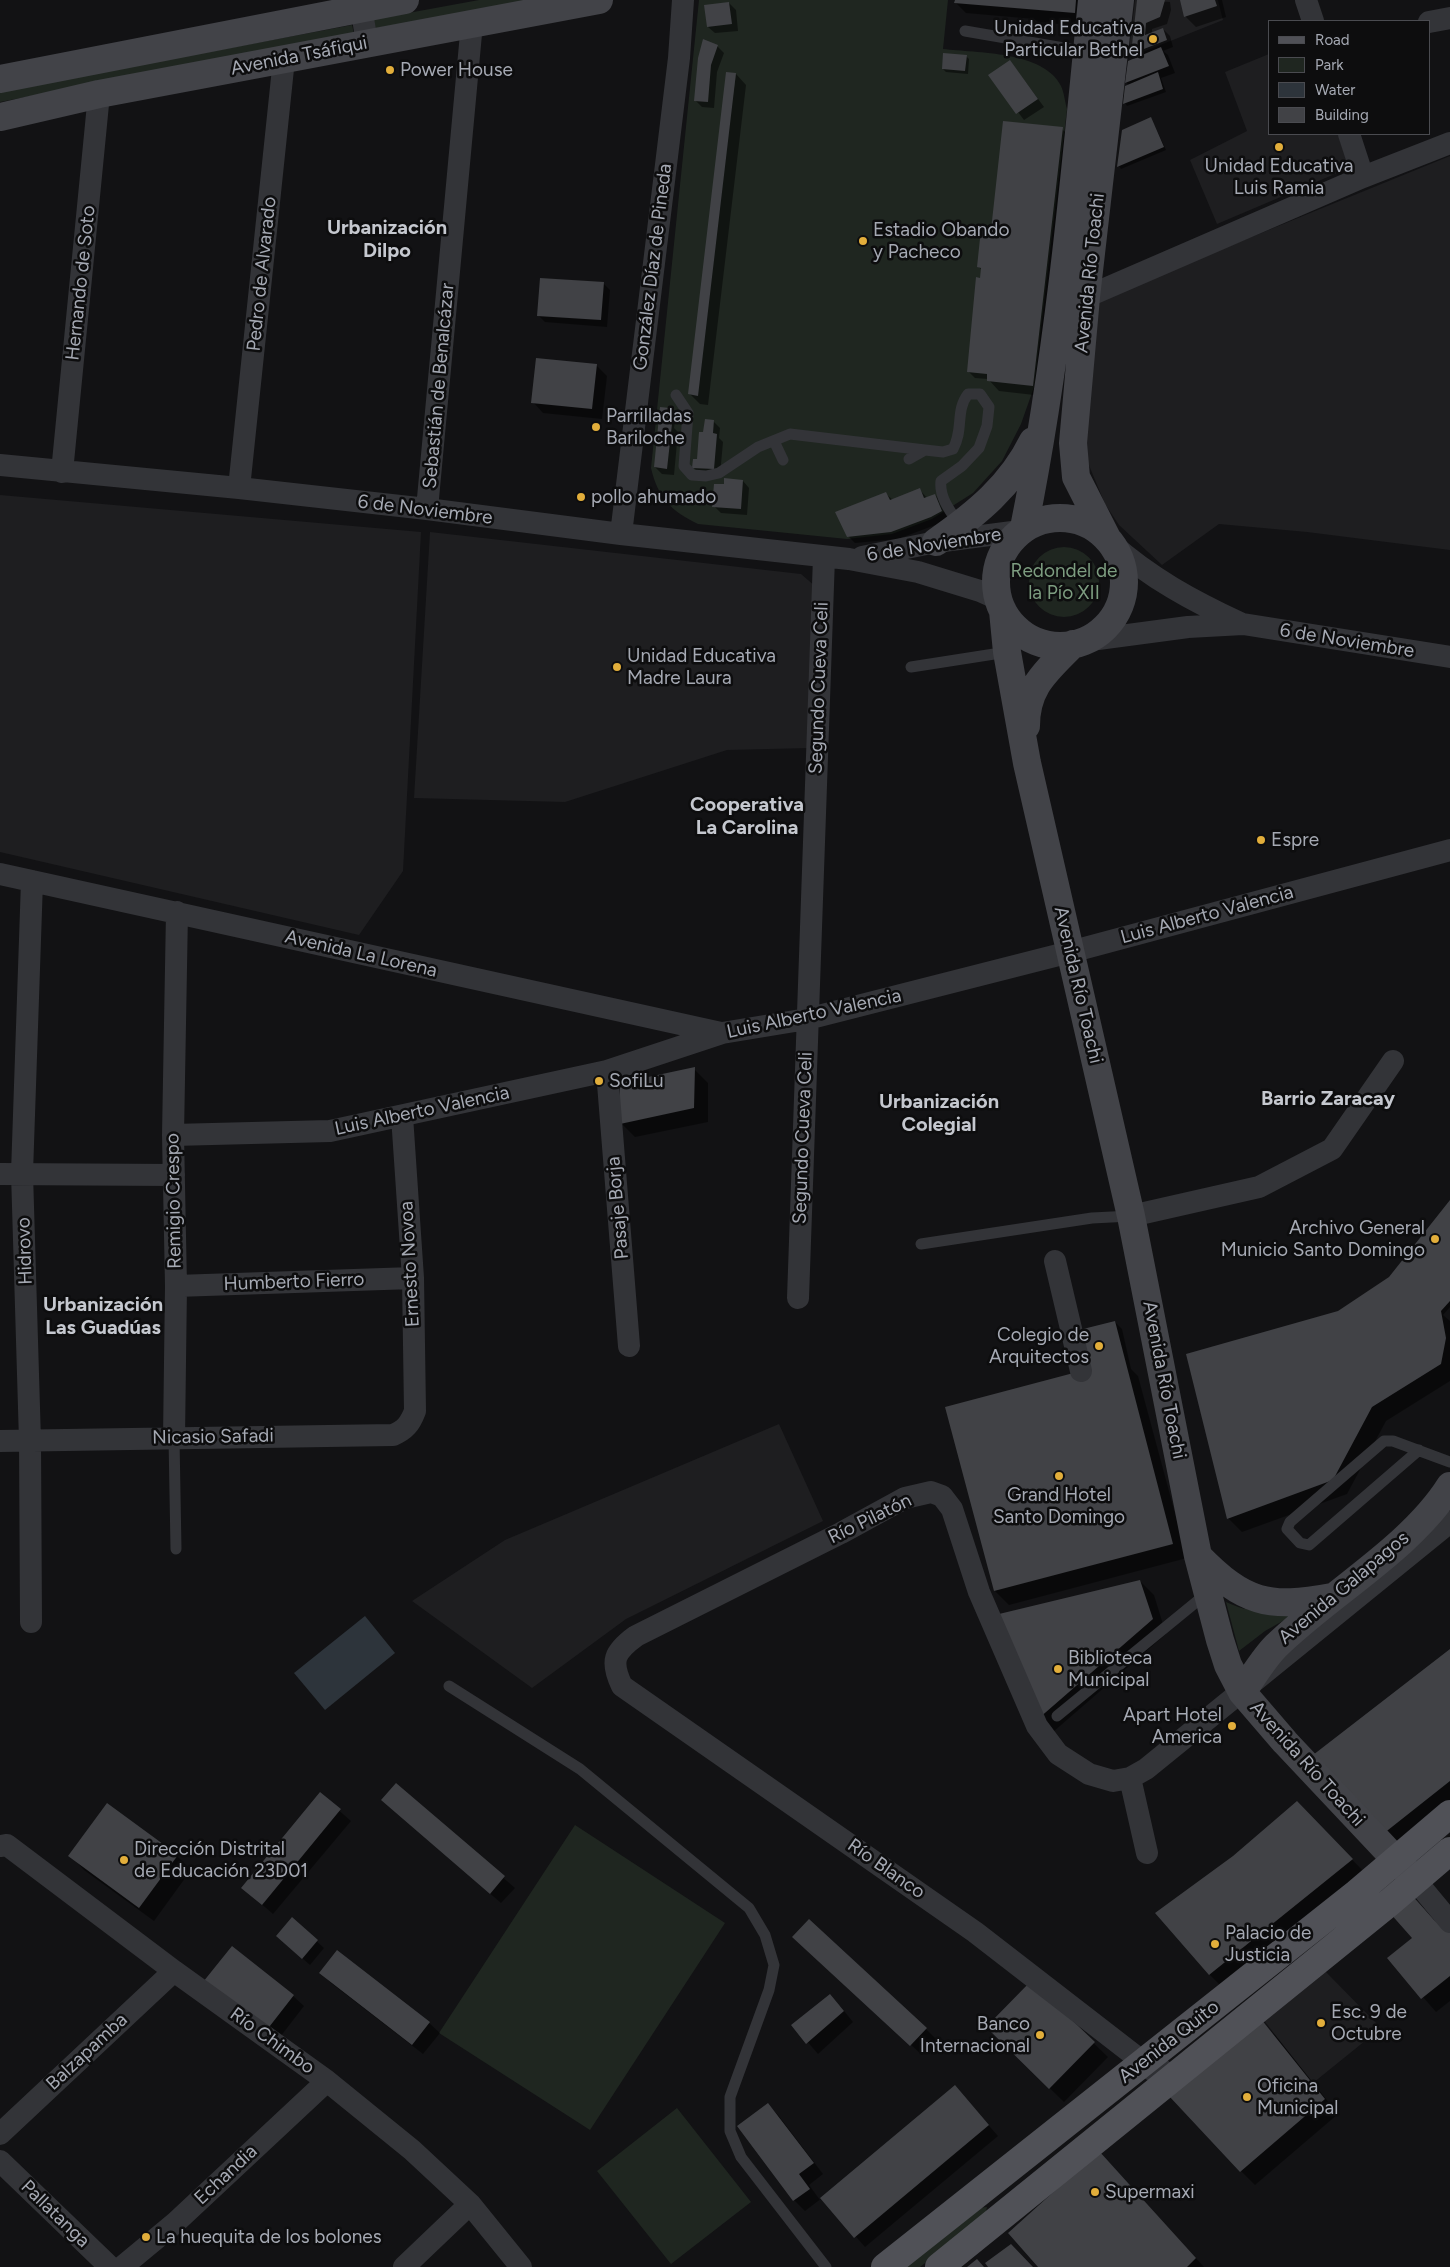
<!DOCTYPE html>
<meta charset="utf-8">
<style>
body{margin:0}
#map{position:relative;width:1450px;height:2267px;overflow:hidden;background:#121214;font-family:Figtree,sans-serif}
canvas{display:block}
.legend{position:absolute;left:1268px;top:20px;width:162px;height:115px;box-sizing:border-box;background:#0d0d0e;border:1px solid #4a4b50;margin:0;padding:6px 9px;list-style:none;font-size:15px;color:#a5a9b3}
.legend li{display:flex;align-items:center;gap:10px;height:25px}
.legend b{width:25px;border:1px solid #4a4b50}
</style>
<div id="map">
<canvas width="1450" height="2267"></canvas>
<ul class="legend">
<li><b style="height:6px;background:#505157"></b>Road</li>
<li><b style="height:14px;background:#1f2620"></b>Park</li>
<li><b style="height:14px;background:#2d343b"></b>Water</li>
<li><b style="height:14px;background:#414246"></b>Building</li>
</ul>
</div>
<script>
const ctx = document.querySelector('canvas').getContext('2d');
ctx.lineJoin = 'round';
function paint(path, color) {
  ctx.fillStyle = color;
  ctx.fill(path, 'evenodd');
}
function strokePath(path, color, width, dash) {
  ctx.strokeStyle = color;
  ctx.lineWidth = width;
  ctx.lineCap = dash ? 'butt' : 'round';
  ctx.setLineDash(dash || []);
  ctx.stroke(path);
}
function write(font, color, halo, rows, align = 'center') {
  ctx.font = font + ' Figtree,sans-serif';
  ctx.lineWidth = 5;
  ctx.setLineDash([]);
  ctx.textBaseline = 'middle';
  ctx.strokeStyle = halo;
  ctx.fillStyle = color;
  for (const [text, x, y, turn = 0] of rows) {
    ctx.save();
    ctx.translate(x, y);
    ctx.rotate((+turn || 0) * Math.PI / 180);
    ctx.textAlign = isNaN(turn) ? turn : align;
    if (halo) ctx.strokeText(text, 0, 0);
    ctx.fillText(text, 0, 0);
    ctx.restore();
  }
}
const built = new Path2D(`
 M1135,0H1218L1223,20L1128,58Z
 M1269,54V134H1338L1349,168L1217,224L1190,160L1247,131L1225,72Z
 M1450,156V550L1307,532L1219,524L1162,565L1119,525L1105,504L1081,446L1092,302Z
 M0,495L421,532L403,871L359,935L0,852Z
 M430,532L801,574L816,587L810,748L727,750L565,802L414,798Z
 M779,1424L823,1521L626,1619L532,1688L412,1601L505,1540Z
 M1325,1971L1381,2028L1313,2083L1262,2018Z`);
const green = new Path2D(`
 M479,0H534L372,29L370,20Z
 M699,0H948L943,49C977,53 1044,51 1061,86C1064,92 1065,102 1067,109L1034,387L1021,424L1002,461L973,493L932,519L892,534L847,539L698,524C671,511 658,498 651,468Z
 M352,25L354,34L0,102V91Z
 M1029 582a35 35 0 1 1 70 0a35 35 0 1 1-70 0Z
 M1226,1602C1254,1615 1274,1613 1304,1609L1265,1631L1239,1651Z
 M575,1825L725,1923L590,2130L439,2033Z
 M677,2108L751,2202L671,2264L597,2171Z
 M987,2207L985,2216L920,2267H906L978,2208Z`);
const water = new Path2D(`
 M365,1616L395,1653L325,1710L294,1673Z`);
const shadow = new Path2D(`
 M956,0H1091L1089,27L1038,22L1034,19L966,13L956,3Z
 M1138,0L1170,2L1171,10L1167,24L1152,29V33L1163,29L1170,36L1173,47L1163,51L1168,55L1175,73L1161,78L1166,92L1127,106L1125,103L1129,85L1126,82L1138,58L1133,54Z
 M1181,0H1222L1226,17L1196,27L1186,17Z
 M729,3L736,10L738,31L715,33L708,27Z
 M717,46L724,53L717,72L714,108L702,107L695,100Z
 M966,56L969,59L968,74L946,72L943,69Z
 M1010,61L1044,107L1024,120L990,75Z
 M736,74L746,85L708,405L700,404L690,394Z
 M1151,118L1166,150L1121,169L1119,166L1123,131Z
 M1062,129L1076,143L1043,396L999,391L988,379L975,378L968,371L982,279V270L979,267L992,231Z
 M603,283L610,290L607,327L545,322L538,315Z
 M596,365L607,376L602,419L543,413L533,402Z
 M669,409L676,416L674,428L678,432L674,475L662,474L655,467Z
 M713,421L720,428L719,438L723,442L720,475L700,474L694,468L698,460L705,434Z
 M743,481L749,488L747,515L721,513L714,506L725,486Z
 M920,490L927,498L935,495L942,502L948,518L938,524L898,539L855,543L848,536L886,494L893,500Z
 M694,1069L708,1083V1122L635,1137L621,1123Z
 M1450,1202V1307L1443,1315L1450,1321V1381L1386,1421L1347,1494L1242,1532L1228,1518L1338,1312L1390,1278Z
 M1115,1322L1122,1329L1131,1369L1138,1376L1187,1558L1009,1605L995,1591L1084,1372Z
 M1140,1581L1154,1595L1166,1634L1053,1732L1039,1718Z
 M1450,1650V1806L1398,1847L1384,1833Z
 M396,1785L515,1888L501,1903L382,1800Z
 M320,1794L351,1821L273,1914L243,1888Z
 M107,1805L177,1856L191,1870L154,1921L84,1870L70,1855Z
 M1311,1817L1366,1874L1223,1988L1209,1974Z
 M292,1919L324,1948L310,1965L284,1942Z
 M1434,1921L1450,1932V2001L1436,2012L1389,1958Z
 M805,1947L926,2029L936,2039L922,2055Z
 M321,1973L429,2023L440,2033L423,2054L331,1983Z
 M204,1982L293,1996L304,2006L277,2041Z
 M1031,1983L1108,2057L1064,2102L987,2027Z
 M840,2006L853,2022L818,2054L793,2025Z
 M1260,2021L1275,2035L1338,2114L1255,2185L1241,2171Z
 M955,2087L998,2136L865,2247L822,2198L805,2211L794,2200L739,2127L768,2105L778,2115L823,2174L809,2185L820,2200Z
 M1113,2167L1204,2267H1040Z`);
const building = new Path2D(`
 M955,0H1076L1075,13L954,3Z
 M1137,0H1165L1160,17L1146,23L1145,35L1163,28L1167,40L1131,54Z
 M1180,0H1215L1217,6L1184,17Z
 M729,2L732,24L707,27L704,5Z
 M703,39L718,45L711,65L708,102L694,101L698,58Z
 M1161,47L1169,66L1125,83L1128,61Z
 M943,53L967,55L965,71L942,69Z
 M1010,60L1038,99L1016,114L988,75Z
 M726,72L736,73L698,396L688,394Z
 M1158,72L1163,89L1123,104L1125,86Z
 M1151,117L1164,147L1117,167L1122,130Z
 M1003,121L1063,127L1033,386L987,381V374L967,372L976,277L980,278L981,268L977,267L981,229L991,230Z
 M540,278L604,282L601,320L537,316Z
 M536,358L597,364L592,409L531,403Z
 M660,407L670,408L668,424H672L667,469L654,467Z
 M705,419L714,420L713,433L717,434L714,469L692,468L693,459H697L699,432H703Z
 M724,478L743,480L741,509L712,507L714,484H724Z
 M920,488L924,498L935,494L942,511L931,517L891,532L847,537L835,512L886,492L890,500Z
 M695,1067L694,1108L620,1124V1083Z
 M1450,1200V1301L1441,1311L1446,1338L1441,1364L1372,1407L1333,1480L1227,1519L1186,1354L1338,1311L1389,1277Z
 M1115,1321L1173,1544L994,1591L945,1407L1081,1371L1075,1331Z
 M1140,1580L1153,1619L1038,1719L999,1614Z
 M1450,1649V1781L1383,1834L1313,1755Z
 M396,1783L505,1876L490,1894L381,1800Z
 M320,1792L341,1809L262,1905L241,1888Z
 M1297,1801L1353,1859L1209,1975L1155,1913L1233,1856Z
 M107,1803L178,1855L139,1908L68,1856Z
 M1410,1893L1434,1920L1450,1932V1976L1421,1999L1387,1958L1412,1938L1389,1912Z
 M292,1917L318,1940L302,1959L276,1936Z
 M809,1919L927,2028L910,2046L792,1937Z
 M232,1946L294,1995L266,2031L203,1982Z
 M337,1950L430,2022L412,2045L319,1973Z
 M1031,1981L1095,2042L1049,2089L986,2027Z
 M830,1994L844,2011L806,2044L791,2025Z
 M1261,2019L1325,2099L1240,2172L1169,2096Z
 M955,2085L989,2125L854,2238L820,2198Z
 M768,2103L814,2163L799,2174L810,2189L793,2201L737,2126Z
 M1099,2151L1196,2258L1187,2267H1038L1008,2233Z
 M1011,2244L1033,2267H988L985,2263Z
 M977,2259L984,2267H967Z`);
const primaryTunnel = new Path2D(`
 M1151,2083L1169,2059`);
const lane = new Path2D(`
 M965,31L1087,52
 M676,395L688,413L684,466L692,475L706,476L719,473L758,447L790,434L925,450L943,452L953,449C964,429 955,411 968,394H980L989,407L987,426L979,448L962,466L941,481C939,497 950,511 959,524
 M774,441L783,460
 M909,459L925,450
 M911,667L1007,652
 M921,1244L1092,1218L1131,1216
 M174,1438L176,1549
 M1419,1450L1309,1545L1300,1543L1287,1529L1290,1522L1384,1441H1393L1450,1462
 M449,1686L580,1769L749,1908L765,1935L774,1965L769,1990L730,2097V2131L741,2157L826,2267
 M1057,1716L1206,1594`);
const street = new Path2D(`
 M360,0L367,43
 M1306,0L1313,21
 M1429,22L1450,18
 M1349,134L1363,177
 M1086,297L1363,177L1450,143
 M0,465L239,488L427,509L621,534L849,559L918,572L980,591L998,599
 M62,472L99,94
 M239,488L284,59
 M427,509L472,23
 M621,534L679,58L683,0
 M1111,543C1150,578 1193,601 1240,623
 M862,557L936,542L1020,531
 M1083,641L1188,627L1243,624L1450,657
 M0,874L721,1033
 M607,1071L629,1346
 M173,1135L330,1131L607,1071L722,1033L807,1019L1070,952L1450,850
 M0,1174L174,1175
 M1131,1216L1259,1187L1332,1149L1393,1061
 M1055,1261L1081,1371
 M176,1286L413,1278
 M798,1298L824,557
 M174,1438L176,1286L173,1135L177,912
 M0,1441L393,1435C405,1430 410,1424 415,1411L413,1278L402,1116
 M31,1622L30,1441L22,1173L32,881
 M1130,1778L1147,1853
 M0,1846L7,1845L174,1971L327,2081L412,2150L470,2204L521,2267
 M1416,1881L1450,1922
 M1143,2062L975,1932L622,1686C610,1661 614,1652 636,1636L841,1533L905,1498L931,1492L942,1496L952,1509L979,1592L1037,1726L1058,1754L1089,1774L1113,1781L1130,1778L1146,1769L1450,1522
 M0,2134L174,1971
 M0,2161L110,2267
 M122,2267L175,2223L327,2081
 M404,2267L470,2204`);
const secondary = new Path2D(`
 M0,79L405,0
 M0,117L99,94L599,0
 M996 582a64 64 0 1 1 128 0a64 64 0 1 1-128 0Z
 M1024,528C1059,354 1075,176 1092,0
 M1107,538L1076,477L1073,443L1086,297L1120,0
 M936,542C976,514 1011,486 1033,441
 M1003,611L1007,652L1027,763L1131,1216L1198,1556L1220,1640L1228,1665L1242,1692L1285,1742L1413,1878
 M1026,726C1026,686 1047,671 1073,644
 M1198,1556C1244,1603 1268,1609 1332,1597
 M1242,1692C1253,1677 1263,1659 1276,1646C1329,1594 1411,1548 1450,1486`);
const primary = new Path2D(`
 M885,2267L1357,1893L1450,1814
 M939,2267L1390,1902L1450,1851`);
const markers = [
 [1153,39,5,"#e2ae3b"],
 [390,70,5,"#e2ae3b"],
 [1279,147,5,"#e2ae3b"],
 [863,241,5,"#e2ae3b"],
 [596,427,5,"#e2ae3b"],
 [581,497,5,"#e2ae3b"],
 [617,667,5,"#e2ae3b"],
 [1261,840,5,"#e2ae3b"],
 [599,1081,5,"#e2ae3b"],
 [1435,1239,5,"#e2ae3b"],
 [1099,1346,5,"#e2ae3b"],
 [1059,1476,5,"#e2ae3b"],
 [1058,1669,5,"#e2ae3b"],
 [1232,1726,5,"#e2ae3b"],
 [124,1860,5,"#e2ae3b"],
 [1215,1944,5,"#e2ae3b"],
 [1321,2023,5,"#e2ae3b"],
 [1040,2035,5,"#e2ae3b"],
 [1247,2097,5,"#e2ae3b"],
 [1095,2192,5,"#e2ae3b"],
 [146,2237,5,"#e2ae3b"]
];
const poiNames = [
 ["Unidad Educativa",1143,28,"right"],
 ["Particular Bethel",1143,50,"right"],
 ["Power House",400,70],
 ["Unidad Educativa",1279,166,"center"],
 ["Luis Ramia",1279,188,"center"],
 ["Estadio Obando",873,230],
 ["y Pacheco",873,252],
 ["Parrilladas",606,416],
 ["Bariloche",606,438],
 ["pollo ahumado",591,497],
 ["Unidad Educativa",627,656],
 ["Madre Laura",627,678],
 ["Espre",1271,840],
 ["SofiLu",609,1081],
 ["Archivo General",1425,1228,"right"],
 ["Municio Santo Domingo",1425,1250,"right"],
 ["Colegio de",1089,1335,"right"],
 ["Arquitectos",1089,1357,"right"],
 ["Grand Hotel",1059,1495,"center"],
 ["Santo Domingo",1059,1517,"center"],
 ["Biblioteca",1068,1658],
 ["Municipal",1068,1680],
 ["Apart Hotel",1222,1715,"right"],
 ["America",1222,1737,"right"],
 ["Dirección Distrital",134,1849],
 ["de Educación 23D01",134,1871],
 ["Palacio de",1225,1933],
 ["Justicia",1225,1955],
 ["Esc. 9 de",1331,2012],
 ["Octubre",1331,2034],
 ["Banco",1030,2024,"right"],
 ["Internacional",1030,2046,"right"],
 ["Oficina",1257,2086],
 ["Municipal",1257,2108],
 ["Supermaxi",1105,2192],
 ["La huequita de los bolones",156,2237]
];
const streetNames = [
 ["Avenida Tsáfiqui",299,56,-11],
 ["González Díaz de Pineda",653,267,-83],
 ["Avenida Río Toachi",1090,273,-84],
 ["Pedro de Alvarado",262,274,-84],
 ["Hernando de Soto",81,283,-84],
 ["Sebastián de Benalcázar",439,386,-85],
 ["6 de Noviembre",425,510,7],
 ["6 de Noviembre",934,545,-9],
 ["6 de Noviembre",1347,641,9],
 ["Segundo Cueva Celi",819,688,-88],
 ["Luis Alberto Valencia",1207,915,-15],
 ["Avenida La Lorena",361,954,13],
 ["Avenida Río Toachi",1078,985,77],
 ["Luis Alberto Valencia",814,1014,-12],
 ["Luis Alberto Valencia",422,1111,-12],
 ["Segundo Cueva Celi",803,1138,-88],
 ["Remigio Crespo",174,1201,-91],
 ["Pasaje Borja",618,1208,-95],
 ["Hidrovo",25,1251,-92],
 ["Ernesto Novoa",410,1264,-93],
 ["Humberto Fierro",294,1282,-2],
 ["Avenida Río Toachi",1164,1380,79],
 ["Nicasio Safadi",213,1437,-1],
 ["Río Pilatón",870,1519,-26],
 ["Avenida Galapagos",1344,1588,-40],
 ["Avenida Río Toachi",1307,1764,48],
 ["Río Blanco",886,1869,35],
 ["Río Chimbo",272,2041,36],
 ["Avenida Quito",1169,2042,-38],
 ["Balzapamba",87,2052,-43],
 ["Echandia",226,2175,-43],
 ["Pallatanga",55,2214,44]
];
const parkNames = [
 ["Redondel de",1064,571],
 ["la Pío XII",1064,593]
];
const neighbourhoodNames = [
 ["Urbanización",387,228],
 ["Dilpo",387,251],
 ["Cooperativa",747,805],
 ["La Carolina",747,828],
 ["Barrio Zaracay",1328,1099],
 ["Urbanización",939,1102],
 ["Colegial",939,1125],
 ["Urbanización",103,1305],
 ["Las Guadúas",103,1328]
];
paint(built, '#1e1e20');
paint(green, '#1f2620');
paint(water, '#2d343b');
paint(shadow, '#0007');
paint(building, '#414246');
strokePath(primaryTunnel, '#2f3034', 28, [28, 14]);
strokePath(lane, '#333438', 11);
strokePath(street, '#333438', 22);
strokePath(secondary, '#424348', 28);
strokePath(primary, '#505157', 28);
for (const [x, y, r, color] of markers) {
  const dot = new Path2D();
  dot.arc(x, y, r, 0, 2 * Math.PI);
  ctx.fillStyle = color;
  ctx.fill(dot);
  strokePath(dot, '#0d0d0e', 2);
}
write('19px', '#a5a9b3', '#0d0d0e', poiNames, 'left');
write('19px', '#a5a9b3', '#0d0d0e', streetNames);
write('19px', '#7d9d80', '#0d0d0e', parkNames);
write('bold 20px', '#c5c8cf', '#0d0d0e', neighbourhoodNames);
</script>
